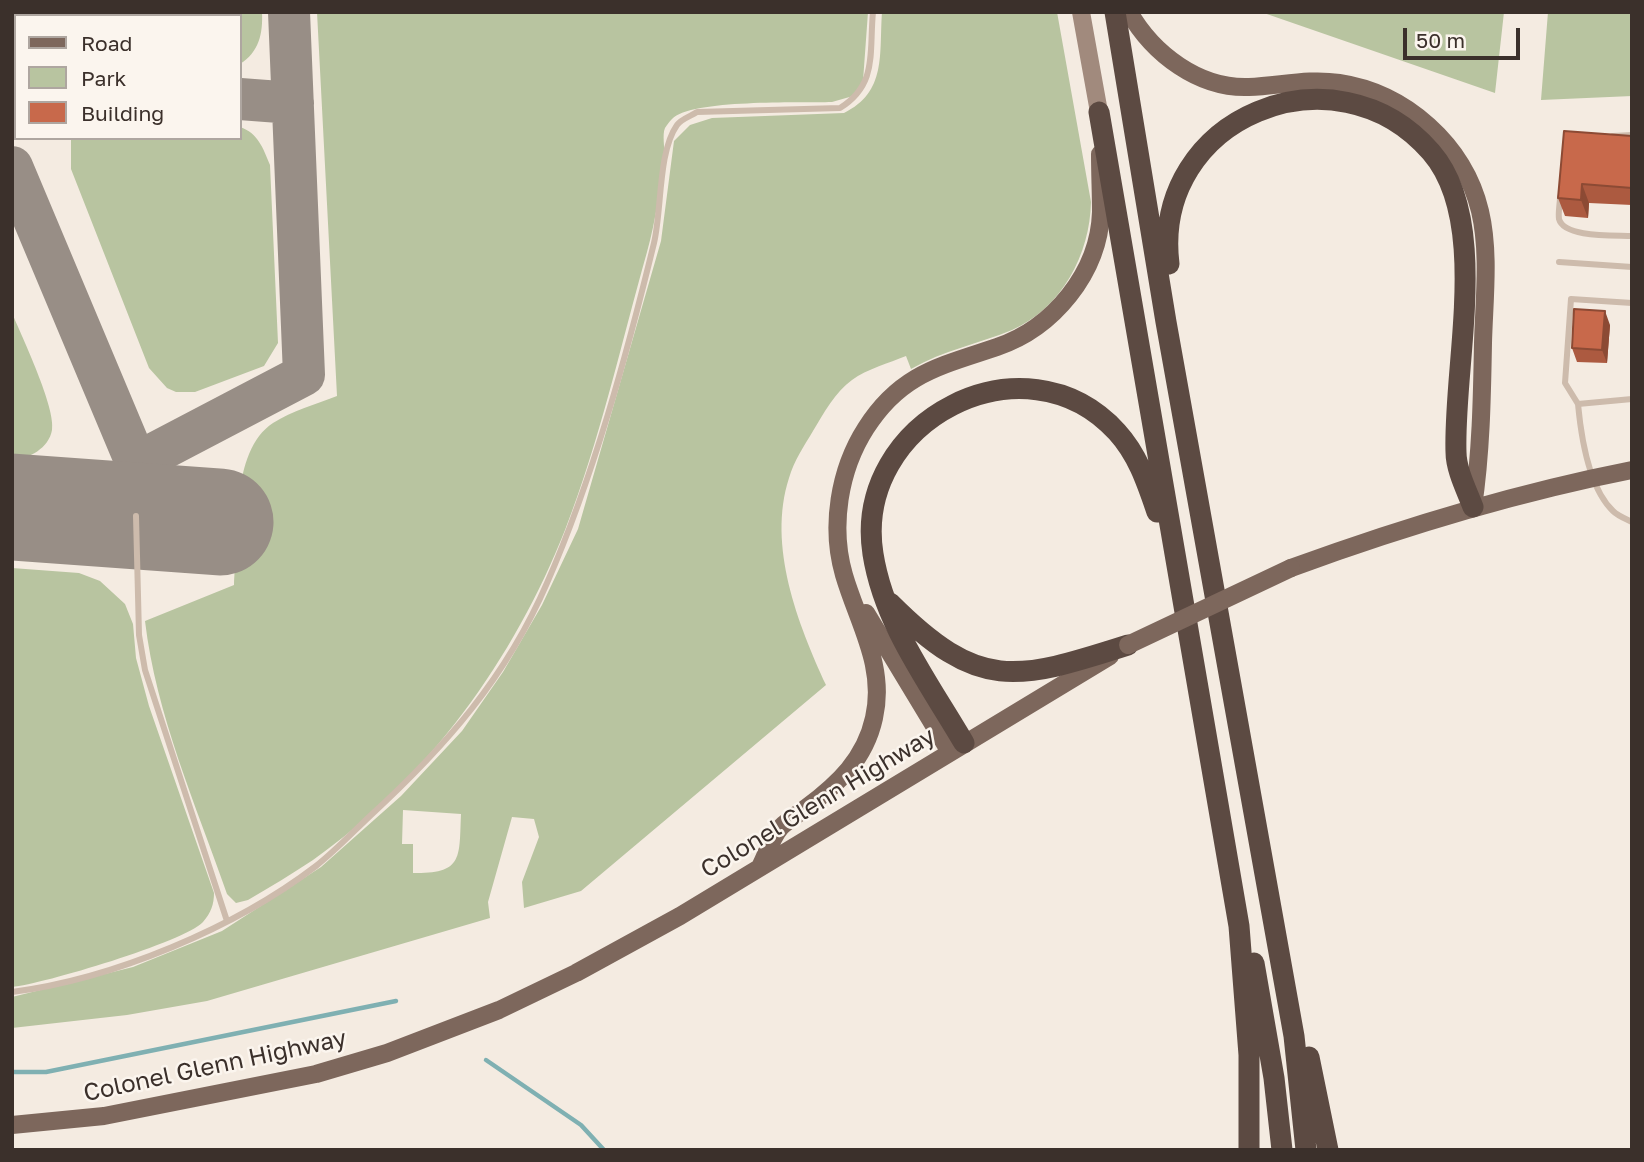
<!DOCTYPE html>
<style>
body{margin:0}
#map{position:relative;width:1644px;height:1162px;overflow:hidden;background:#f4ebe1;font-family:"Golos Text",sans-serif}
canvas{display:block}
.frame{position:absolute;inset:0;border:14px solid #3b302b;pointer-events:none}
.legend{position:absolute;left:14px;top:14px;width:228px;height:126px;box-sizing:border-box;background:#fbf5ee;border:2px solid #aea6a0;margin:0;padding:9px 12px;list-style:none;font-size:21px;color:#3b302b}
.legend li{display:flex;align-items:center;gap:14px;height:35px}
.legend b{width:35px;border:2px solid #aea6a0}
.scale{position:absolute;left:1403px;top:28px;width:117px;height:32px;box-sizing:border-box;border:4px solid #3b302b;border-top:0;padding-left:9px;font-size:21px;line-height:24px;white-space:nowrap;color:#3b302b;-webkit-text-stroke:5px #fbf5ee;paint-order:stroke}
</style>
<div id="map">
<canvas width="1644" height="1162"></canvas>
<div class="frame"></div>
<ul class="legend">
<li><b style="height:9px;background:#7d675c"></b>Road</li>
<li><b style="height:19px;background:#b8c4a0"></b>Park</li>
<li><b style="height:19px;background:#c8694b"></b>Building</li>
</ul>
<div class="scale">50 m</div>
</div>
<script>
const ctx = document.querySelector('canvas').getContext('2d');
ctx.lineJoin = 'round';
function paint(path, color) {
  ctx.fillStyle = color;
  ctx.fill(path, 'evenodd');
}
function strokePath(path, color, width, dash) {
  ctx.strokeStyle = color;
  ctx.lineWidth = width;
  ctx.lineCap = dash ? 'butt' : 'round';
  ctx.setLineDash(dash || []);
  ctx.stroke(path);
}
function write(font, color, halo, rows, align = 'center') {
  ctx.font = font + ' "Golos Text",sans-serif';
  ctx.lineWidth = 5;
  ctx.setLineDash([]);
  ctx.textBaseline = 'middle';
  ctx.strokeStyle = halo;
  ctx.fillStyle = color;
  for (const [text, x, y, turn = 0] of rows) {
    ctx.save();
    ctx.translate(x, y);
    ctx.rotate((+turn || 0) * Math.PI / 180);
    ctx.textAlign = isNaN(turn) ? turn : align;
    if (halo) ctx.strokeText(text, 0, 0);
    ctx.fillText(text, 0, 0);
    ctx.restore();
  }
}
const green = new Path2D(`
 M12,12H262C263,34 259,52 240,64V16H16V22Z
 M317,12H868L863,81L853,96L832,102C800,103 691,99 672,119C669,122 667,125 665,128C662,135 665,147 664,155C660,188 656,220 647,252C621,344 600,440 565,530C514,659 428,779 313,860C292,874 270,887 248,900L236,903L227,894C196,805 156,715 145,621L234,585C238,538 230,451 273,423C292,411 316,404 337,396Z
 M882,12H1057L1091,202C1090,254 1062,308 1012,330C978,344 944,350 911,369L906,356C889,363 867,369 852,380C836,391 823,414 813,431C804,446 794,461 789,478C767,546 798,624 826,685L581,891L524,908L522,882L539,837L534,819L512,817L488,902L490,918L207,1001L127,1015L12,1028V997L133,967L222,931L321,867L401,796L462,731L503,672L542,605L578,529L661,241L674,141L690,125L712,118L844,113C887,92 879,54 882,12ZM403,810L461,814C459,857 464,874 413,873V844H402Z
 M1261,12H1504L1495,93Z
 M1548,12H1632V96L1541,100Z
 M240,127C258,133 263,148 270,165L278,343L264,366L195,392H176L167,388L149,368L71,169V140L240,138Z
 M12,313C22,337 56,408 52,430C49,448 29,459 12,460Z
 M12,568L79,573L100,581L125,604L133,624L136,658L149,706L214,893C214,904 211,913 203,922C184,942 43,984 12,987Z`);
const stream = new Path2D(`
 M486,1060L581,1125L604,1150
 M12,1072H46L396,1001`);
const taxiway = new Path2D(`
 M12,83H16
 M240,99L293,103
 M12,167L159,517
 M138,462L304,375L289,12`);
const runway = new Path2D(`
 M12,507L220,522`);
const lane = new Path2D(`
 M1613,136L1632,135
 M1560,197C1560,203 1558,213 1559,219C1564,238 1615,235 1632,236
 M1559,262L1632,267
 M1632,399L1578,404C1581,436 1588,487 1613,511C1618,516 1626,519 1632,522
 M1578,404L1565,383L1571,299L1632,303
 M136,516L139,635L145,670L227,921
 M12,992C113,979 235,928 316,866C335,851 352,833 370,816C445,747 506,678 547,583C593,478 627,354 654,243C662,209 658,152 677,125C681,119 691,116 697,112L840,108C878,84 869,53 873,12`);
const secondary = new Path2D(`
 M1081,12L1099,112`);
const primary = new Path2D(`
 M1129,12C1153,54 1199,89 1249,87C1279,86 1309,78 1339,83C1406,93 1464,145 1480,211C1490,253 1484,301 1483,343C1482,399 1481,453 1473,507
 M1291,568C1403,527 1515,493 1632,470
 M866,613L950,752
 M761,865C767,853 772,837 781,827C788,820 798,814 806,808C838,784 865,759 874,718C886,666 858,623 844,575C830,527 839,470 866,428C901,373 941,366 997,347C1053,328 1099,273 1101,212C1101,193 1100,174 1100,154
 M12,1125L104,1116L316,1074L387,1053L499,1010L576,973L680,916L1110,656`);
const highway = new Path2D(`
 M1115,12L1166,322L1294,1036L1306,1150
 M1099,112L1239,926L1249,1055V1150
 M1169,264C1151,117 1336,42 1431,152C1491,221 1453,365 1456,452C1456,470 1467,491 1473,507
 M890,603C979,692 1015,681 1128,645
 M964,743C929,683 884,624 873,554C852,421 1025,331 1117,432C1138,455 1147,483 1157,512
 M1254,963L1274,1078L1282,1150
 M1309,1057L1328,1150`);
const primaryBridge = new Path2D(`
 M1128,645L1291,568`);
const wall = new Path2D(`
 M1632,136V205L1589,203L1588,218L1565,216L1558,198Z
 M1610,325L1607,363L1577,362L1572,348Z`);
const shadedWall = new Path2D(`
 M1582,184L1589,203L1588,218L1581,200Z
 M1605,311L1610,325L1607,363L1602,350Z`);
const building = new Path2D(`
 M1564,131L1632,136V188L1582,184L1581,200L1558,198Z
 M1574,309L1605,311L1602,350L1572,348Z`);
const streetNames = [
 ["Colonel Glenn Highway",818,803,-31],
 ["Colonel Glenn Highway",215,1066,-12]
];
paint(green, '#b8c4a0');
strokePath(stream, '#7fb0b2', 4.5);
strokePath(taxiway, '#988e86', 42);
strokePath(runway, '#988e86', 107);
strokePath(lane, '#cdbbac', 6);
strokePath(secondary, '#a18a7d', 18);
strokePath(primary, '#7d675c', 18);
strokePath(highway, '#5c4a42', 21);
strokePath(primaryBridge, '#7d675c', 18);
paint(wall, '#ac5a40');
paint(shadedWall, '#8c4a34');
paint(building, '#c8694b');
strokePath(building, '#8c4a34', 2);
write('24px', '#3b302b', '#fbf5ee', streetNames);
</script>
